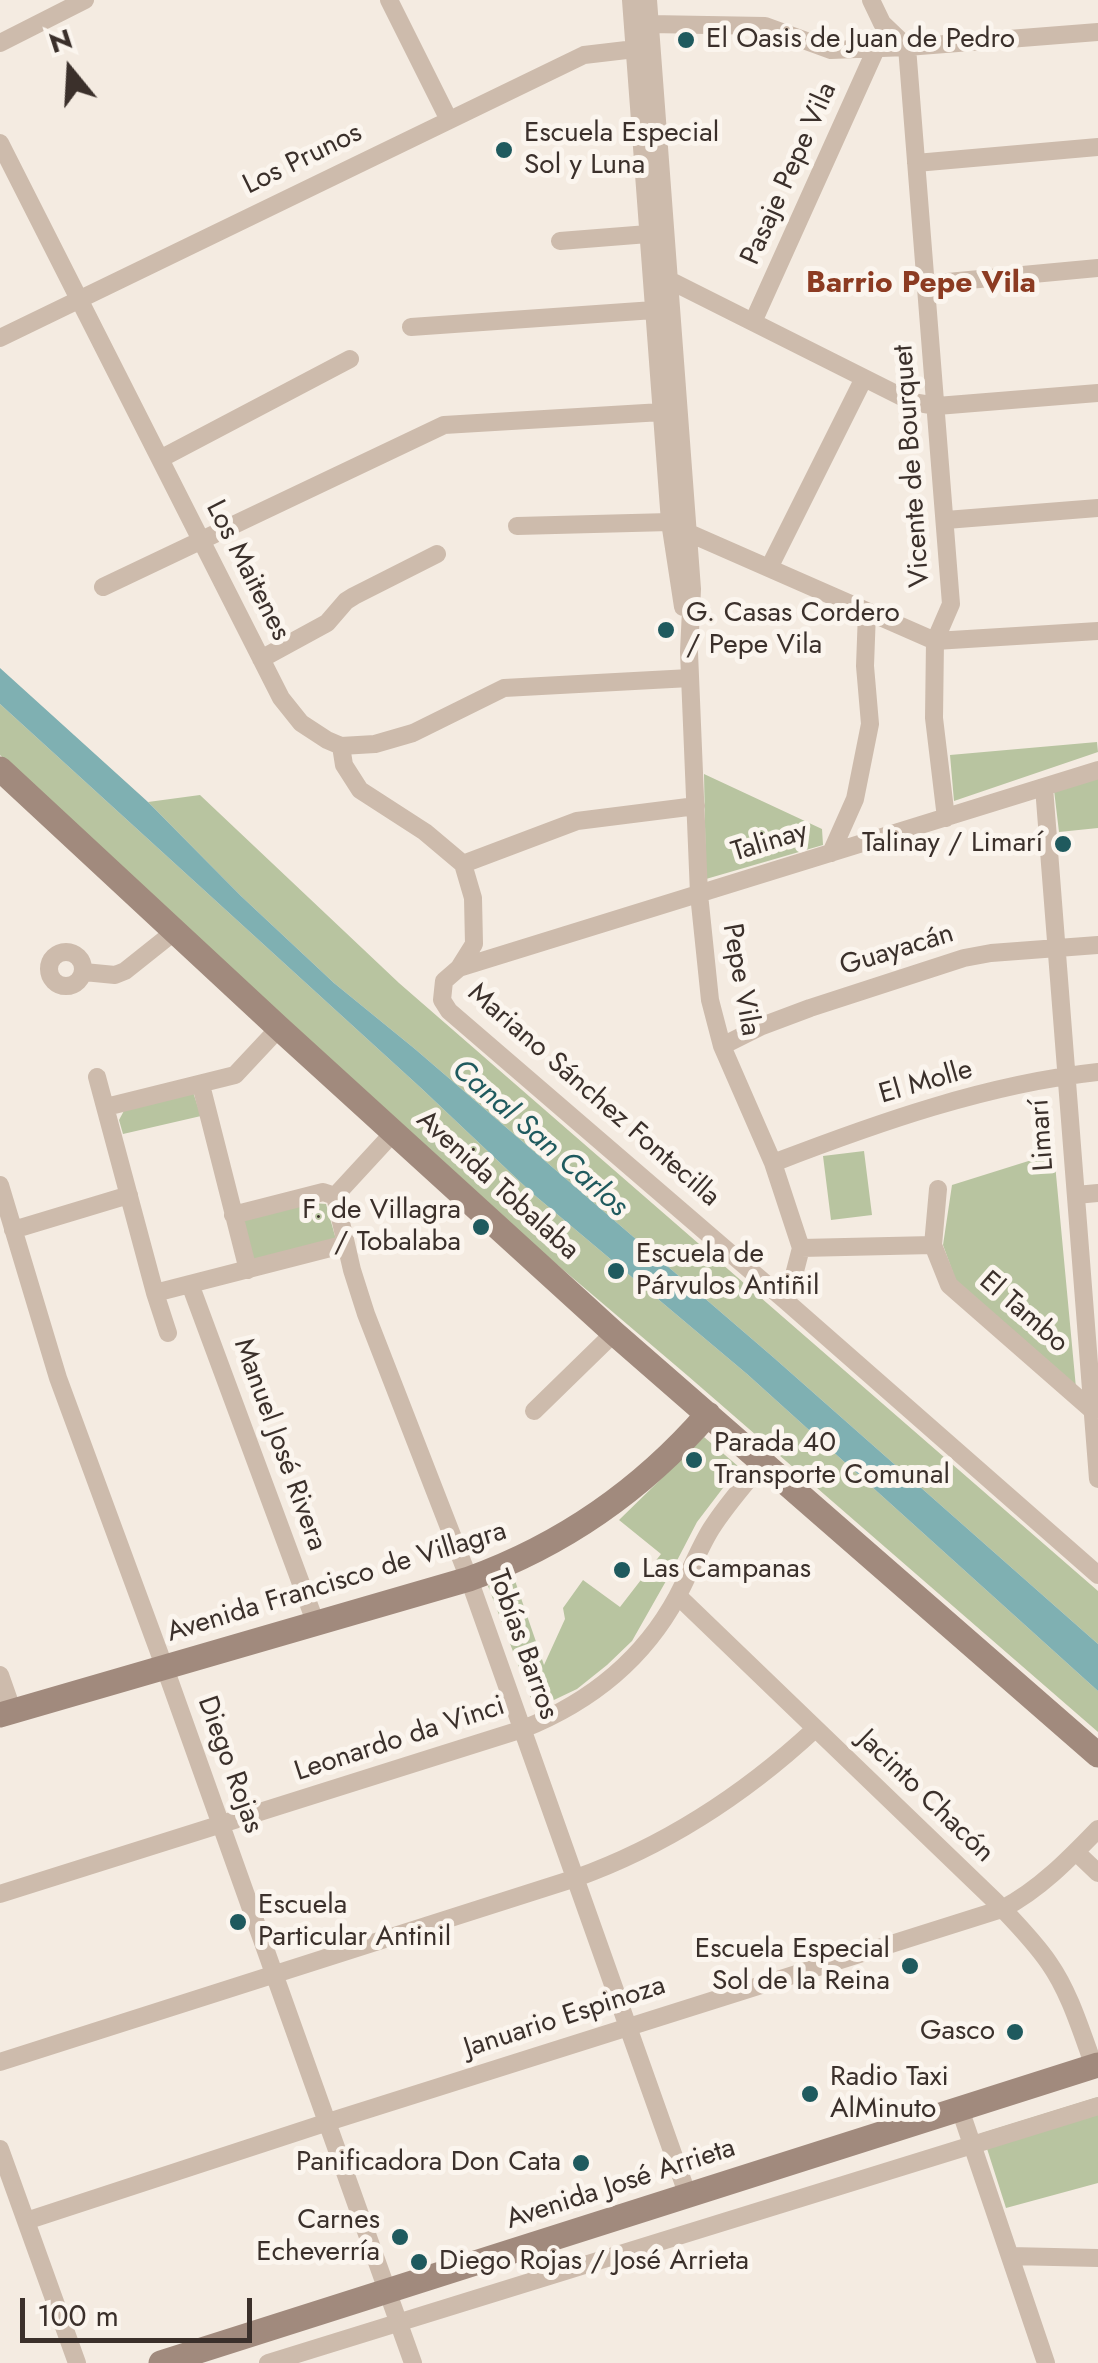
<!DOCTYPE html>
<meta charset="utf-8">
<style>
body{margin:0}
#map{position:relative;width:1098px;height:2363px;overflow:hidden;background:#f4ebe1;font-family:Jost,sans-serif}
canvas{display:block}
.north{position:absolute;left:20px;top:20px;width:100px;height:100px;-webkit-text-stroke:8px #fbf5ee;paint-order:stroke;rotate:342deg;font-size:28px;font-weight:700;line-height:40px;text-align:center;color:#3b302b}
.north::after{content:'';display:block;margin:auto;width:35px;height:45px;background:#3b302b;clip-path:polygon(50% 0,100% 100%,50% 72%,0 100%)}
.scale{position:absolute;left:20px;top:2298px;width:232px;height:45px;box-sizing:border-box;border:5px solid #3b302b;border-top:0;padding-left:12px;font-size:30px;line-height:35px;white-space:nowrap;color:#3b302b;-webkit-text-stroke:8px #fbf5ee;paint-order:stroke}
</style>
<div id="map">
<canvas width="1098" height="2363"></canvas>
<div class="north">N</div>
<div class="scale">100 m</div>
</div>
<script>
const ctx = document.querySelector('canvas').getContext('2d');
ctx.lineJoin = 'round';
function paint(path, color) {
  ctx.fillStyle = color;
  ctx.fill(path, 'evenodd');
}
function strokePath(path, color, width, dash) {
  ctx.strokeStyle = color;
  ctx.lineWidth = width;
  ctx.lineCap = dash ? 'butt' : 'round';
  ctx.setLineDash(dash || []);
  ctx.stroke(path);
}
function write(font, color, halo, rows, align = 'center') {
  ctx.font = font + ' Jost,sans-serif';
  ctx.lineWidth = 10;
  ctx.setLineDash([]);
  ctx.textBaseline = 'middle';
  ctx.strokeStyle = halo;
  ctx.fillStyle = color;
  for (const [text, x, y, turn = 0] of rows) {
    ctx.save();
    ctx.translate(x, y);
    ctx.rotate((+turn || 0) * Math.PI / 180);
    ctx.textAlign = isNaN(turn) ? turn : align;
    if (halo) ctx.strokeText(text, 0, 0);
    ctx.fillText(text, 0, 0);
    ctx.restore();
  }
}
const green = new Path2D(`
 M0,704L421,1088L532,1193L747,1374L1098,1691V1732L688,1376L400,1131L292,1032L0,755Z
 M1097,742L1098,752L954,801L950,755Z
 M704,774L822,829L823,845L706,879Z
 M1098,778V828L1059,832L1054,790Z
 M200,795L399,983L1098,1591V1644L773,1357L415,1049L334,983L241,896L148,802Z
 M193,1092L201,1116L123,1134L119,1120L126,1107Z
 M864,1151L872,1215L831,1220L823,1156Z
 M1054,1153L1076,1388L956,1281L943,1245L952,1185Z
 M299,1202L326,1204L337,1243L251,1262L239,1221Z
 M704,1437L739,1467L697,1522L670,1574L632,1641L607,1665L577,1689L535,1709L488,1586L511,1569L544,1665L565,1619L563,1608L583,1580L620,1607L661,1554L619,1520Z
 M1098,2097V2183L1006,2208L982,2133Z`);
const water = new Path2D(`
 M0,668L148,802L241,896L334,983L415,1049L773,1357L1098,1644V1691L747,1374L532,1193L421,1088L0,704Z`);
const street = new Path2D(`
 M389,0L449,120
 M631,0L670,522L683,607
 M648,0L692,589L689,652L699,894L710,1000L722,1046L773,1163L801,1248L787,1302
 M871,0L882,23L907,47L951,604L935,641L934,718L946,818
 M650,24L765,26L831,50L907,47L1098,32
 M0,43L85,0
 M0,143L281,698L301,723L327,740L341,746L375,744L413,733L504,688L690,678
 M916,163L1098,147
 M560,241L648,234
 M662,281L669,280L912,402L937,406L1098,393
 M926,284L1098,268
 M753,322L876,49
 M411,327L654,310
 M0,338L584,55L635,49
 M160,459L350,359
 M946,520L1098,508
 M517,526L670,522
 M682,530L935,641L1098,631
 M769,568L864,378
 M103,587L444,425L662,412
 M261,659L327,623L346,601L354,596L437,554
 M341,746L344,765L360,790L425,832L463,864L473,898L474,944L459,968L444,981L442,1000L449,1011L787,1302L1098,1575
 M1044,787L1098,1479
 M831,853L855,799L870,724L865,666L867,612
 M463,864L577,821L696,806
 M49 969a17 17 0 1 1 34 0a17 17 0 1 1-34 0Z
 M459,968L1098,770
 M84,972L115,975L125,971L174,932
 M722,1046L762,1026L810,1008L964,958L991,953L1098,945
 M97,1077L155,1293L168,1333
 M201,1085L248,1270
 M106,1107L235,1075L279,1028
 M394,1132L335,1196L352,1270L366,1314L469,1579L688,2196
 M773,1163C877,1123 987,1084 1098,1072
 M0,1185L58,1378L170,1682L413,2363
 M938,1189L933,1245L949,1285L1093,1411
 M1076,1195L1098,1193
 M233,1215L323,1192L335,1196
 M13,1230L129,1195
 M801,1248L933,1245
 M190,1284L316,1624
 M155,1293L346,1244
 M534,1411L614,1333
 M678,1596L996,1902C1014,1921 1034,1941 1049,1963C1070,1993 1081,2031 1094,2066
 M0,1675L13,1712
 M1076,1852L1098,1873
 M0,1894L523,1729C588,1703 643,1660 677,1597C689,1575 698,1550 711,1529C726,1505 745,1484 763,1462
 M0,2062L576,1878C665,1846 746,1793 815,1729
 M960,2109L1046,2363
 M0,2149L77,2363
 M26,2221L328,2122L1002,1909C1039,1890 1069,1859 1098,1829
 M1010,2256L1098,2258
 M268,2363L1098,2106`);
const secondary = new Path2D(`
 M0,769L279,1028L614,1333L1098,1755
 M0,1715L469,1579C563,1545 642,1490 708,1414
 M161,2363L1098,2065`);
const markers = [
 [686,40,10,"#1f5a5e"],
 [504,150,10,"#1f5a5e"],
 [666,630,10,"#1f5a5e"],
 [1063,844,10,"#1f5a5e"],
 [481,1227,10,"#1f5a5e"],
 [616,1271,10,"#1f5a5e"],
 [694,1460,10,"#1f5a5e"],
 [622,1570,10,"#1f5a5e"],
 [238,1922,10,"#1f5a5e"],
 [910,1966,10,"#1f5a5e"],
 [1015,2032,10,"#1f5a5e"],
 [810,2094,10,"#1f5a5e"],
 [581,2163,10,"#1f5a5e"],
 [400,2237,10,"#1f5a5e"],
 [419,2262,10,"#1f5a5e"]
];
const poiNames = [
 ["El Oasis de Juan de Pedro",706,40],
 ["Escuela Especial",524,134],
 ["Sol y Luna",524,166],
 ["G. Casas Cordero",686,614],
 ["/ Pepe Vila",686,646],
 ["Talinay / Limarí",1043,844,"right"],
 ["F. de Villagra",461,1211,"right"],
 ["/ Tobalaba",461,1243,"right"],
 ["Escuela de",636,1255],
 ["Párvulos Antiñil",636,1287],
 ["Parada 40",714,1444],
 ["Transporte Comunal",714,1476],
 ["Las Campanas",642,1570],
 ["Escuela",258,1906],
 ["Particular Antinil",258,1938],
 ["Escuela Especial",890,1950,"right"],
 ["Sol de la Reina",890,1982,"right"],
 ["Gasco",995,2032,"right"],
 ["Radio Taxi",830,2078],
 ["AlMinuto",830,2110],
 ["Panificadora Don Cata",561,2163,"right"],
 ["Carnes",380,2221,"right"],
 ["Echeverría",380,2253,"right"],
 ["Diego Rojas / José Arrieta",439,2262]
];
const streetNames = [
 ["Los Prunos",303,160,-26],
 ["Pasaje Pepe Vila",790,174,-66],
 ["Vicente de Bourquet",913,466,-94],
 ["Los Maitenes",247,571,63],
 ["Talinay",770,843,-17],
 ["Guayacán",897,951,-17],
 ["Pepe Vila",740,980,80],
 ["El Molle",926,1083,-16],
 ["Mariano Sánchez Fontecilla",593,1096,41],
 ["Limarí",1043,1135,-94],
 ["Avenida Tobalaba",497,1186,42],
 ["El Tambo",1023,1313,41],
 ["Manuel José Rivera",279,1445,70],
 ["Avenida Francisco de Villagra",337,1583,-17],
 ["Tobías Barros",522,1645,70],
 ["Leonardo da Vinci",400,1740,-18],
 ["Diego Rojas",229,1765,70],
 ["Jacinto Chacón",925,1797,44],
 ["Januario Espinoza",565,2018,-18],
 ["Avenida José Arrieta",621,2185,-18]
];
const neighbourhoodNames = [
 ["Barrio Pepe Vila",921,285]
];
const waterNames = [
 ["Canal San Carlos",539,1139,41]
];
paint(green, '#b8c4a0');
paint(water, '#7fb0b2');
strokePath(street, '#cdbbac', 18);
strokePath(secondary, '#a18a7d', 25);
for (const [x, y, r, color] of markers) {
  const dot = new Path2D();
  dot.arc(x, y, r, 0, 2 * Math.PI);
  ctx.fillStyle = color;
  ctx.fill(dot);
  strokePath(dot, '#fbf5ee', 4);
}
write('28px', '#3b302b', '#fbf5ee', poiNames, 'left');
write('28px', '#3b302b', '#fbf5ee', streetNames);
write('bold 30px', '#8c3b22', '#fbf5ee', neighbourhoodNames);
write('italic 30px', '#1f5a5e', '#fbf5ee', waterNames);
</script>
